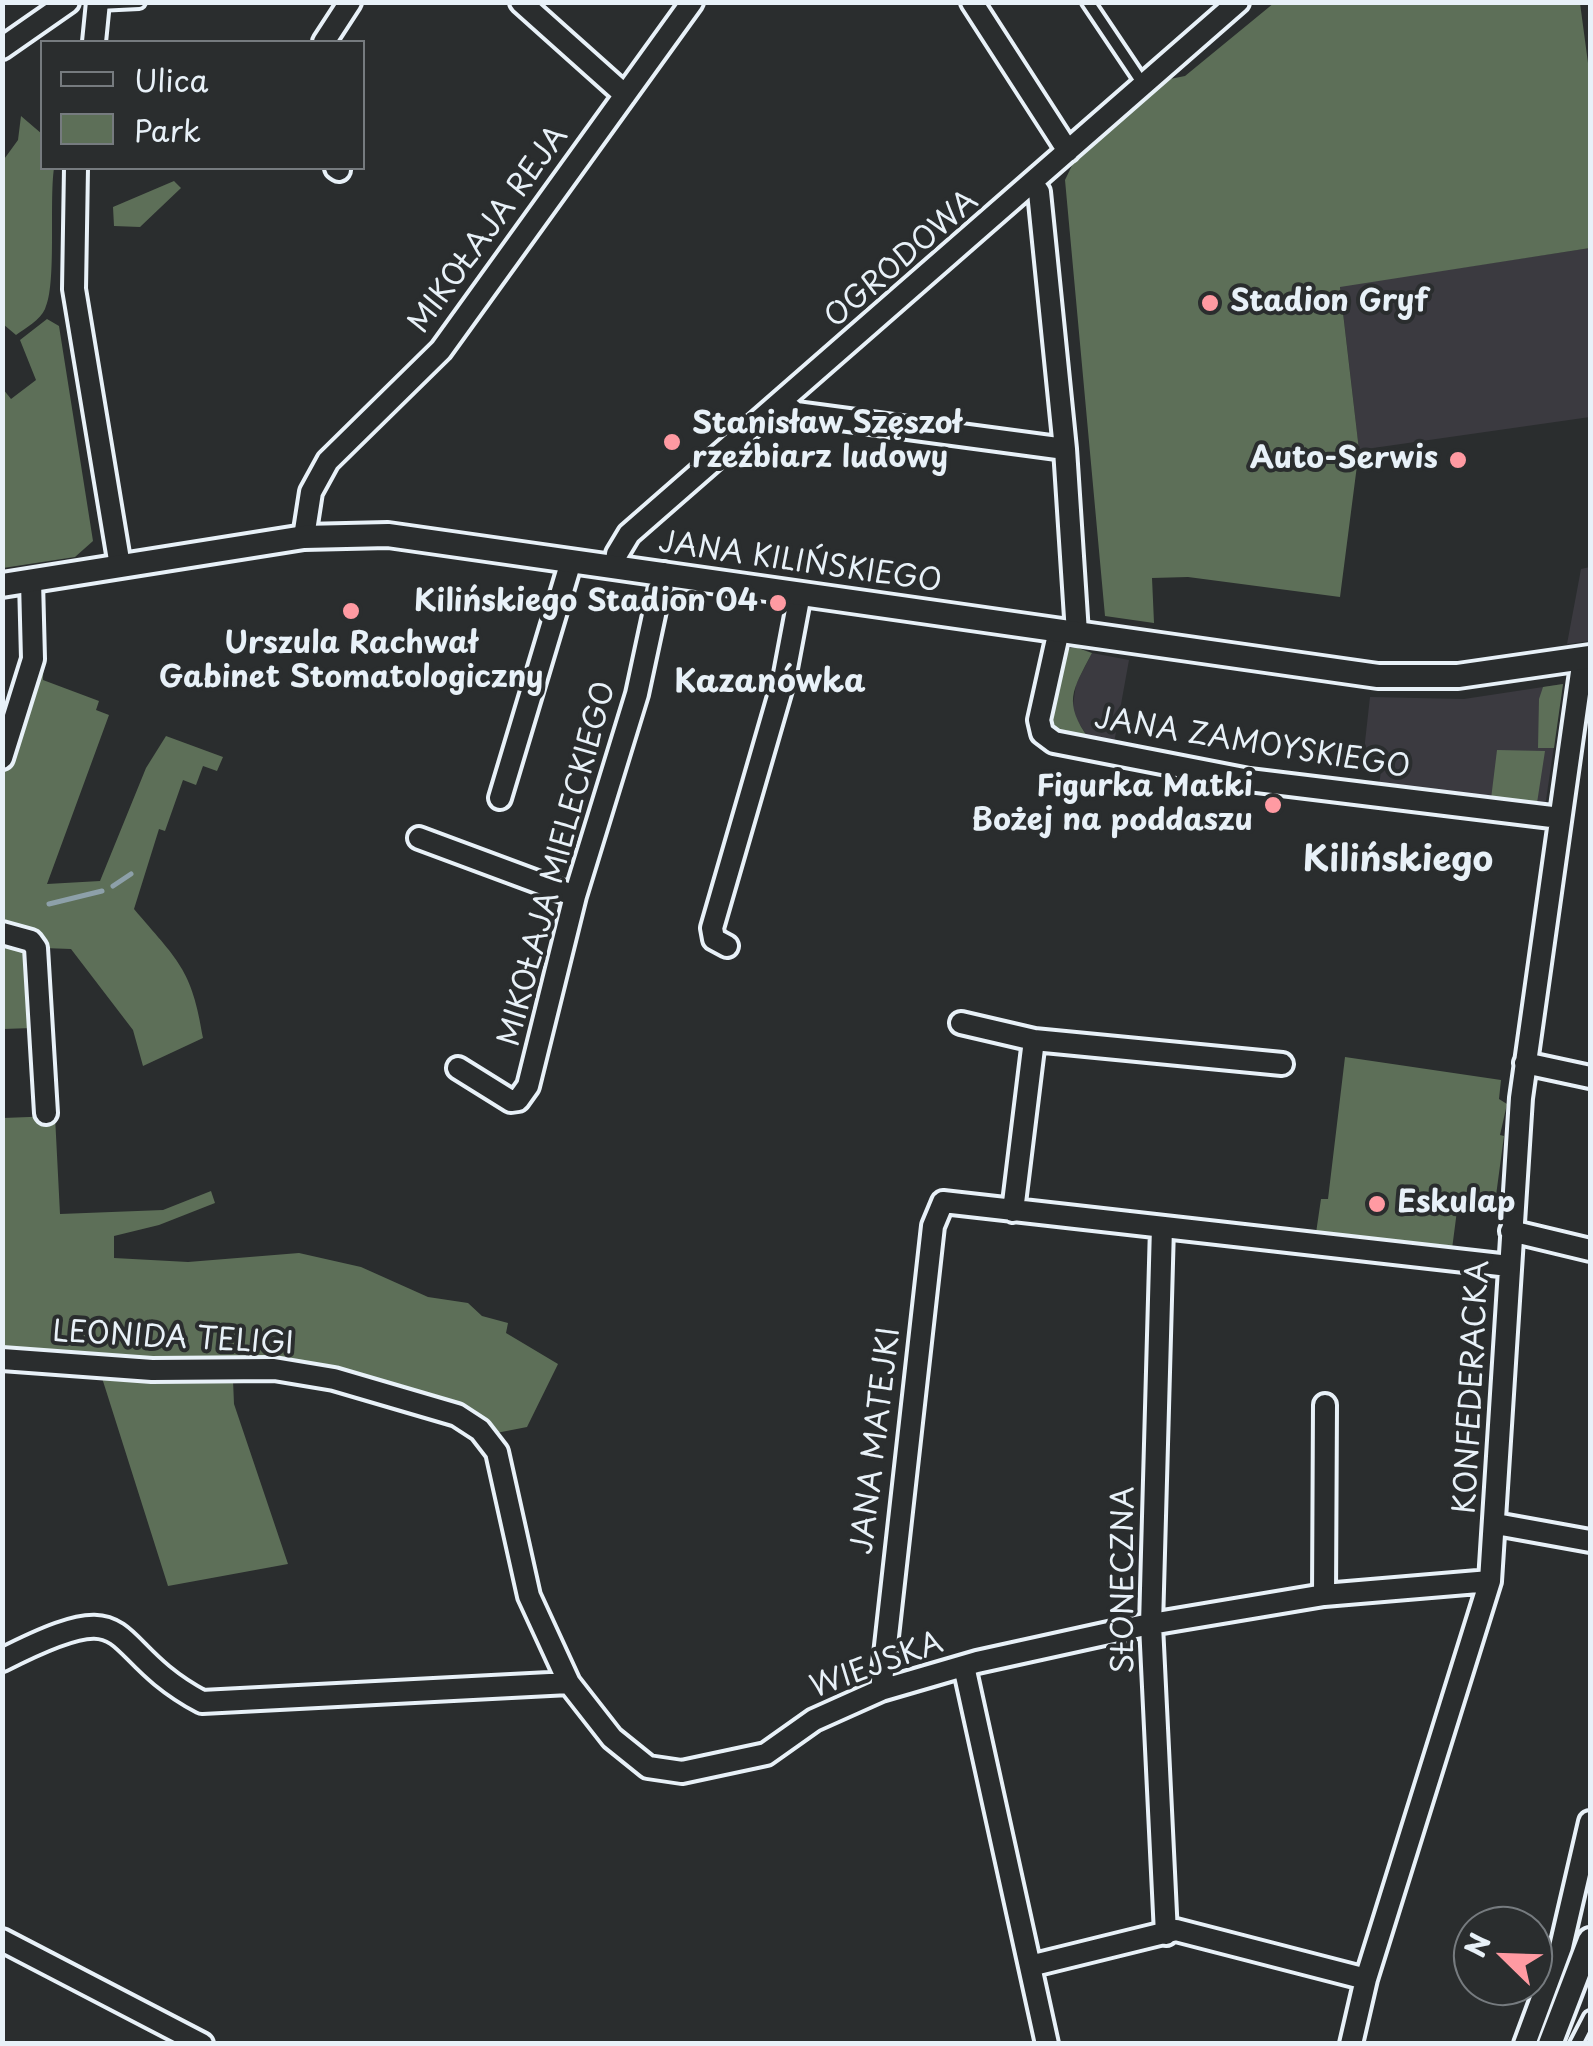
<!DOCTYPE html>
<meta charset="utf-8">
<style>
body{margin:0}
#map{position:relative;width:1593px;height:2046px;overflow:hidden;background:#2a2d2e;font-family:"Playpen Sans",sans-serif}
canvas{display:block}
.frame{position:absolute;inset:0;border:5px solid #e8f1f8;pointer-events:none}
.legend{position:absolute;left:40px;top:40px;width:325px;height:130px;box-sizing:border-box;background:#2a2d2e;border:2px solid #767b7f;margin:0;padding:12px 18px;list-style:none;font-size:30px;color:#e8f1f8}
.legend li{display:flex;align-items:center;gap:20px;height:50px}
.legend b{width:50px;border:2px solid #767b7f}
.north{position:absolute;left:1453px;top:1906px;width:100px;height:100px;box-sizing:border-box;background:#2a2d2e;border:2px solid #767b7f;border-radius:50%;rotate:293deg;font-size:28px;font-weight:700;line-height:40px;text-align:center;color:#e8f1f8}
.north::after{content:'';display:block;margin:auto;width:35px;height:45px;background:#ff9aa2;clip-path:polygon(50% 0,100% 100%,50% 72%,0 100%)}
</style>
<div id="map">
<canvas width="1593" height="2046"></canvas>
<div class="frame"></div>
<ul class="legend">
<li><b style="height:12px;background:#2a2d2e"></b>Ulica</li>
<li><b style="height:28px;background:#5d6f58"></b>Park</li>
</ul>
<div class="north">N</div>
</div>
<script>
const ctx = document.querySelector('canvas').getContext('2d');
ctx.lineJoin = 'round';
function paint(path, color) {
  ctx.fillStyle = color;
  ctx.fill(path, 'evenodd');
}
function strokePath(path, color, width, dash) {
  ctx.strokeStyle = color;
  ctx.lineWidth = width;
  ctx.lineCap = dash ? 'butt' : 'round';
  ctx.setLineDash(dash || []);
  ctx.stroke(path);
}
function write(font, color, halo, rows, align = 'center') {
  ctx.font = font + ' "Playpen Sans",sans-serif';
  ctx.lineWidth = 8;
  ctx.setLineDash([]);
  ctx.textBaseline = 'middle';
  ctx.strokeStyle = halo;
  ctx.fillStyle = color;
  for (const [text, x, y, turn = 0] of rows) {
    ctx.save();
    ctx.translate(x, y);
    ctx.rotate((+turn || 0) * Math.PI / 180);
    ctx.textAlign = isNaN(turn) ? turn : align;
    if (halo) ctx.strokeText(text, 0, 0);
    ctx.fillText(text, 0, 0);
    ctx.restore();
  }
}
const built = new Path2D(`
 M1590,248V417L1359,450L1340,286Z
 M1590,567V641L1567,644L1581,569Z
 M1092,653L1129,660L1114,743L1089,739L1072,712L1076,684Z
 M1563,684L1545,807L1379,786L1382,763L1363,760L1370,697L1464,699Z`);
const green = new Path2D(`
 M1274,3H1580L1590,78V248L1340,287L1359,450L1340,597L1188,577L1152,578L1154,623L1105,616L1065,180L1077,155L1165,80L1185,76Z
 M21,116L42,134V168H54C49,203 57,285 45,309C40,320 26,328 16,335L3,324L2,162L18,140Z
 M174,181L181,188L140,227L114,226L113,207Z
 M47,319L59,326L93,541L75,557L3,568V389L11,399L36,380L20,340Z
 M45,598L43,680L99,701L96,710L109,715L47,884L100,881L146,768L166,736L223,757L217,771L203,766L196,785L183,780L165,831L159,829L134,909C177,960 192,968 203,1038L143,1066L133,1030L71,949L44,948L3,929V777Z
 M1075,647L1092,653C1072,691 1063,702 1089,739L1057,734L1049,725L1066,649Z
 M1563,684L1554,748H1538L1539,699L1543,687Z
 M1497,750L1545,751L1537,803L1491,799Z
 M2,938C47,954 33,988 32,1028L3,1029Z
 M1345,1057L1501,1080L1499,1099L1507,1104L1500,1135L1504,1136L1495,1203L1499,1208L1458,1203L1452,1249L1316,1233L1321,1199H1328Z
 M55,1116L60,1214L163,1210L211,1191L215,1203L159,1225L114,1236V1258L188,1262L299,1253L361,1267L428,1297L468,1303L482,1316L508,1323L506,1333L558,1364L527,1427L486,1435L277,1362L232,1356L234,1404L288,1564L168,1586L96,1359L3,1356V1118Z`);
const stream = new Path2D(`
 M113,886L131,874
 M49,904L102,891`);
const service = new Path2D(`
 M1088,2L1143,84
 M98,4L139,2
 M1576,2044L1590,2017`);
const minor = new Path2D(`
 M521,2L625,95
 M972,2L1068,151
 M94,42L98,2
 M324,42L350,2
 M2,48L68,2
 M76,168L74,289L120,566
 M336,168L339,170
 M1034,185L1039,192L1065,449L1077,633
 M782,402L796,413L1065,449
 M304,537L311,492L328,461L441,350L692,2
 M615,567L617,554L629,534L1238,2
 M1059,630L1039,720L1042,733L1054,742L1249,780L1560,818
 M2,758L33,659L31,581
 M500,798L571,561
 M419,838L575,896
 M2,933L31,941L36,948L46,1113
 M727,946L714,939L712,928L784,679L800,594
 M961,1023L1034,1040L1282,1064
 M1525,1063L1590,1077
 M458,1068L511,1101L518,1100L528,1086L575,896L637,694L663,573
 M1013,1211L1034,1040
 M1162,1227L1151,1625L1166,1934
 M1511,1231L1590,1250
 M2,1359L152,1370L274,1369L334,1379L457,1415L480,1430L497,1452L529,1596L569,1683
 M1496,1524L1590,1541
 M1324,1595L1325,1405
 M2,1660C143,1588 99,1647 202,1702L569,1683L612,1738L648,1767L682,1772L766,1754L814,1720L881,1690L977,1662L1145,1625L1324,1595L1490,1581
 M964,1666L1047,2044
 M881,1690L933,1226L943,1202L1509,1266
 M2,1940L202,2044
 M1030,1966L1176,1930L1366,1979
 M1351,2044L1366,1979L1490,1581L1521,1098L1583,658
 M1525,2044L1561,1947L1590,1822`);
const tertiary = new Path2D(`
 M2,585L304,537L388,535L1378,676H1458L1590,657
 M1550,2044L1590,1940`);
const markers = [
 [1210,303,10,"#ff9aa2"],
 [672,442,10,"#ff9aa2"],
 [1458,460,10,"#ff9aa2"],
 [778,603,10,"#ff9aa2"],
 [351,611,10,"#ff9aa2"],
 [1273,805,10,"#ff9aa2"],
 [1377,1204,10,"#ff9aa2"]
];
const streetNames = [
 ["MIKOŁAJA REJA",489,230,-54],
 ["OGRODOWA",902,260,-41],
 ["JANA KILIŃSKIEGO",800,563,8],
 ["JANA ZAMOYSKIEGO",1252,744,9],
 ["MIKOŁAJA MIELECKIEGO",558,864,-75],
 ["LEONIDA TELIGI",173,1339,3],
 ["KONFEDERACKA",1473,1387,-87],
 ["JANA MATEJKI",877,1441,-83],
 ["SŁONECZNA",1125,1580,-90],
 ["WIEJSKA",877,1666,-20]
];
const poiNames = [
 ["Stadion Gryf",1230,303],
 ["Stanisław Szęszoł",692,425],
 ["rzeźbiarz ludowy",692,459],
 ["Auto-Serwis",1438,460,"right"],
 ["Kilińskiego Stadion 04",758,603,"right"],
 ["Urszula Rachwał",351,645,"center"],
 ["Gabinet Stomatologiczny",351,679,"center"],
 ["Figurka Matki",1253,788,"right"],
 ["Bożej na poddaszu",1253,822,"right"],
 ["Eskulap",1397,1204]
];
const neighbourhoodNames = [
 ["Kazanówka",770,683]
];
const quarterNames = [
 ["Kilińskiego",1398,861]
];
paint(built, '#3b3a40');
paint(green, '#5d6f58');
strokePath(stream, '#8da0a9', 5);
strokePath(service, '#e8f1f8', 18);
strokePath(minor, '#e8f1f8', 28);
strokePath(tertiary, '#e8f1f8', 30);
strokePath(service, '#2a2d2e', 10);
strokePath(minor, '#2a2d2e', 20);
strokePath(tertiary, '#2a2d2e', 22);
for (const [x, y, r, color] of markers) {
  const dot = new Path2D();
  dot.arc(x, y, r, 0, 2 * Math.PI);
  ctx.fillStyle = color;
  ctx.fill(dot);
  strokePath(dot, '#2a2d2e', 4);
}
write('30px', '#e8f1f8', '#2a2d2e', streetNames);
write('bold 30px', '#e8f1f8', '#2a2d2e', poiNames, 'left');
write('bold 32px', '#e8f1f8', '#2a2d2e', neighbourhoodNames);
write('bold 35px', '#e8f1f8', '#2a2d2e', quarterNames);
</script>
